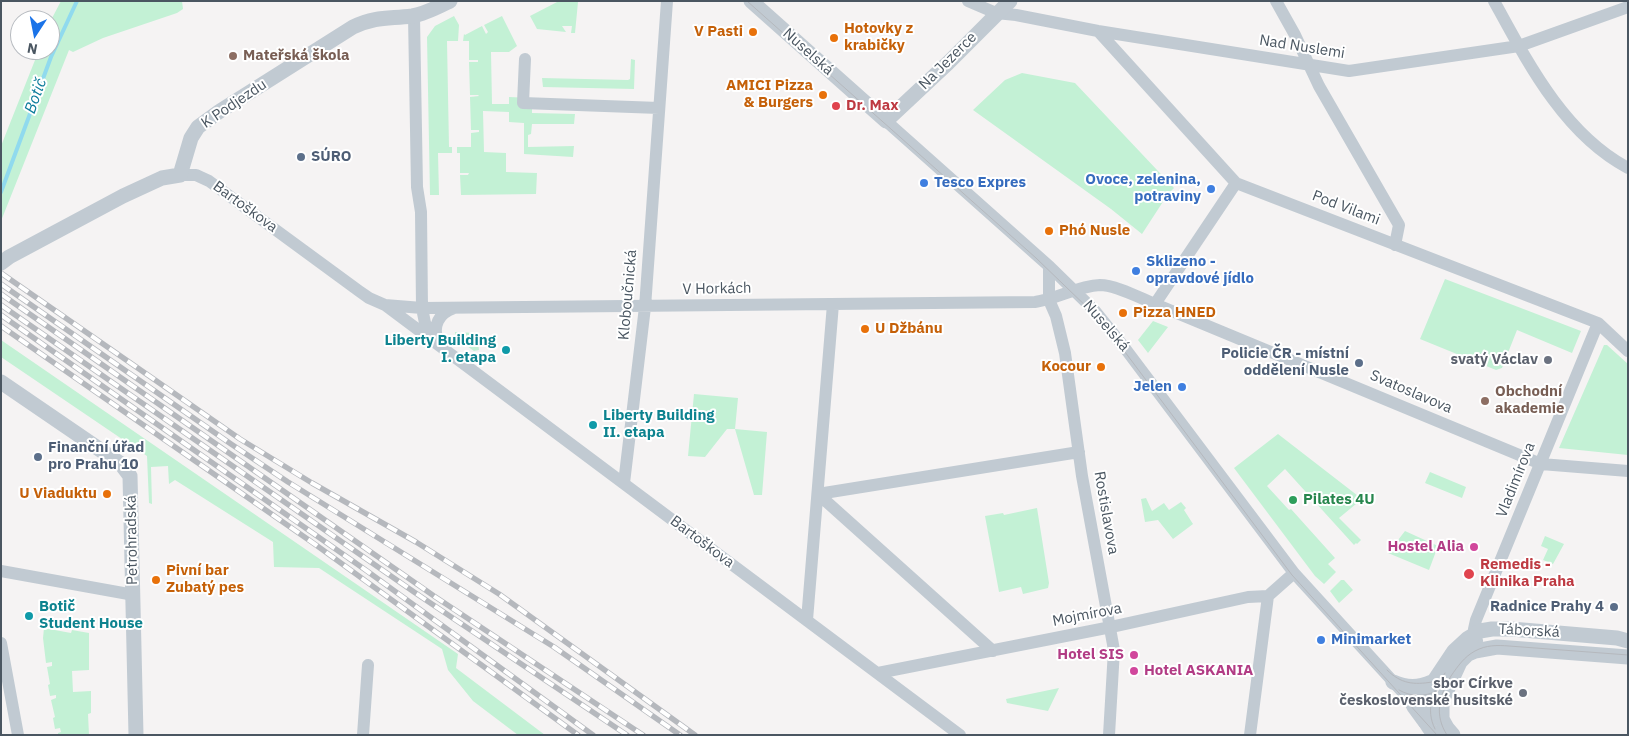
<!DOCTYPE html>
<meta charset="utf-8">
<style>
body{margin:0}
#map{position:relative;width:1629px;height:736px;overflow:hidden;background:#f5f3f3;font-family:"IBM Plex Sans",sans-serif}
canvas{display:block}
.frame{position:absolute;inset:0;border:2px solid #4a5661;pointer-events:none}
.north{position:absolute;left:10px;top:10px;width:50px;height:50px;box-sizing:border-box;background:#fff;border:1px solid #b7bbc0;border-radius:50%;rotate:191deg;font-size:14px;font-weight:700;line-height:20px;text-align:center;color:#4a5661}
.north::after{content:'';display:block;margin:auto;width:18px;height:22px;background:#1a73e8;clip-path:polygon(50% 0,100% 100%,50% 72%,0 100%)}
</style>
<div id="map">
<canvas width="1629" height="736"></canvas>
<div class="frame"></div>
<div class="north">N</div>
</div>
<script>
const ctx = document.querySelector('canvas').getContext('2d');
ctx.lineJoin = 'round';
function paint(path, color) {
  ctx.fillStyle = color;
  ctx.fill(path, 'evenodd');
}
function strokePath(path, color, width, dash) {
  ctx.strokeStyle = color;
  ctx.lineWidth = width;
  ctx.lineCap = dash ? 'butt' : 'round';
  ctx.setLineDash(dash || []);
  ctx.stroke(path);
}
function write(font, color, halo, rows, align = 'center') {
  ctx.font = font + ' "IBM Plex Sans",sans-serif';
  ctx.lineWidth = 4;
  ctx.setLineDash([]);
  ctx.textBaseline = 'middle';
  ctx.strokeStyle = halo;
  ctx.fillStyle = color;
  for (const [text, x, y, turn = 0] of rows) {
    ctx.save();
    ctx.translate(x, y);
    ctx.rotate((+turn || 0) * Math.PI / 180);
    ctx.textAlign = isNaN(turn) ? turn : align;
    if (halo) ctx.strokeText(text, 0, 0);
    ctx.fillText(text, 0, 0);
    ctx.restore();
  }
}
const green = new Path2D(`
 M61,1H182L183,9L177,13L103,38L73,52L69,50L1,221V146L39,50H50V22Z
 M559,1H578V2L575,33H571L572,26H562L566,32L537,29L530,16Z
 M454,16L459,25L458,41H447L449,147H452V153H438L439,195H430L427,37L435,26Z
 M502,16L517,46L509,52H491L492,104H509V97L532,98V113L575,114L574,124H532L531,134L528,135V147L574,146L573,157L524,154V123L509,122V112L483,111L484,152L506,153V172L537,173L536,194L461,195L460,175H468L469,173H460V153H457V147H471V133L479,132V130H471L470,97L479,96L478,95H470L469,62H478V60H469V41H463L464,34L465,35L482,26L486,34L488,32L484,25Z
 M631,59L635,60L634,89L543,87L542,78L628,80L630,79Z
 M1022,73L1075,83L1174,188L1168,194L1142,234L1111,209L973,110L1005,80Z
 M1445,279L1581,331L1572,353L1517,330L1502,368L1496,370L1420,339Z
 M1153,321L1168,327L1148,353L1138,340Z
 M455,332L477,333L479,350L474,351L457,339L455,336Z
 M1,340L458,654L456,668L545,735H518L473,701L448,670L442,649L319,568L274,567L273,542L175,480L169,484L168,466L151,467L152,504L149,503L147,456L1,357Z
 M1604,345H1607L1628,364V455L1559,448Z
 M694,394L738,398L735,429L767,432L762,495H754L735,429H727L705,457L688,456Z
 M1278,434L1362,499L1339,518L1361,540L1357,544L1356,543L1354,545L1285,469L1267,486L1289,510L1291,509L1335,558L1328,564L1336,572L1324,584L1315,576L1234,468Z
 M1430,472L1466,487L1462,498L1425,483Z
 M1146,498L1152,511L1164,503L1169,510L1181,502L1186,508L1184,510L1193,524L1173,539L1158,520L1145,522L1141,499Z
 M1037,508L1049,583L1048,588L1023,594L1021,587L999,592L985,516L1003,513L1004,515Z
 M1405,531L1438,546L1429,570L1388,553Z
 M1545,536L1564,544L1553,564L1543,560L1548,549L1541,546Z
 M1341,580H1344L1353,590L1339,603L1330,591Z
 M44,628L71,633L72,630L89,633V670L72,671L73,692L91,691V713L88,714L89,735H58V733L61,732L60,728L55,729L53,718L55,717L51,700L56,698V695L50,696L48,685L50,684L47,667L52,666V662L46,663L43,638Z
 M1059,688L1048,711L1007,703L1006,699Z`);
const stream = new Path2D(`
 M1,192L51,57L77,1`);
const minor = new Path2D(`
 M968,1L996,13L1016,15L1098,31L1349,71L1519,46L1628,7
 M1276,1L1295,35L1319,86L1399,225L1395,245
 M1494,1C1528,63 1564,134 1628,168
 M414,16L417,187L421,212L422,308L425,323L433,338
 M1098,31L1236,183L1598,323L1628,351
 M525,59L523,103L659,108
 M886,121L1050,267L1095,311L1124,347L1294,573L1408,698L1413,708L1424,723
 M180,175H196L209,181L359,291L369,298L385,305L960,735
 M1050,267L1049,270V300L1056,316L1065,353L1082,476L1114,650L1109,735
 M1155,304L1236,183
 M385,305L422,308L1035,302C1057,299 1077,286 1100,285C1116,285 1140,298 1155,304L1541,464L1628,471
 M438,341C432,326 439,313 454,308
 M624,483L645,307L667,1
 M818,494L1079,452
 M818,494L993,651
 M1,571L134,595
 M807,620L833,304
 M1477,641L1474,629L1476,620L1598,323
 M1,643L18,735
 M878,673L1111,627L1248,597L1268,596L1294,573
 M1416,701L1430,709L1445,726
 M363,735L368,665
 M1250,735L1268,596`);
const tertiary = new Path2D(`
 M751,1L886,121L948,63L1010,1
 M1,263L9,257L123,196L162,178L180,175L191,138L198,127L220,111L353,27C377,16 388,19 412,16C425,14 438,7 450,1
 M1,382L121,464L130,476L136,735
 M1393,682C1407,688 1418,688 1432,682
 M1435,735C1424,723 1418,711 1424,696L1454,651L1467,639L1480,631L1492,629H1511L1617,638L1628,641
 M1453,735L1447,728L1442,719V701L1460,662L1468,654L1475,651L1497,647L1628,657`);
const tram = new Path2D(`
 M747,1L1036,258L1093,313L1122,348L1292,575L1437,735
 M1387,670C1401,684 1414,685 1432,682
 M1399,690C1411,697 1424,697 1437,691
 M1435,729C1425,709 1433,691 1445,673
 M1447,735C1434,715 1439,696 1451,676C1458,666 1464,657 1475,651C1486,645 1497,645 1509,646L1628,655`);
const rail = new Path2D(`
 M1,273L240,439L312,483L416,542L499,594L695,735
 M1,284L231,444L288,482L554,647L680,735
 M1,294L434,596L643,735
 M1,305L414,592L627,735
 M1,315L367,571L593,735
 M1,326L316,545L578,735`);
const markers = [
 [753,32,5,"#e8710a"],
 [834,38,5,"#e8710a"],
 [233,56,5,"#8d6e63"],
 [823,95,5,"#e8710a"],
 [836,106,5,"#e0444e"],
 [301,157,5,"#5c6f8a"],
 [924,183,5,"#3f7fe0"],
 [1211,189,5,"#3f7fe0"],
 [1049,231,5,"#e8710a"],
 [1136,271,5,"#3f7fe0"],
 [1123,313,5,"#e8710a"],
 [865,329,5,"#e8710a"],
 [506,350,5,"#0f9aa8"],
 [1548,360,5,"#6b7280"],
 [1359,363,5,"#5c6f8a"],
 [1101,367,5,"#e8710a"],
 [1182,387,5,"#3f7fe0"],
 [1485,401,5,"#8d6e63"],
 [593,425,5,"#0f9aa8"],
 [38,457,5,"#5c6f8a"],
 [107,494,5,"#e8710a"],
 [1293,500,5,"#2e9e5b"],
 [1474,547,5,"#d1479c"],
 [1469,574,6,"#e0444e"],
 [156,580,5,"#e8710a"],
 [1614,607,5,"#5c6f8a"],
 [29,616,5,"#0f9aa8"],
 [1321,640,5,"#3f7fe0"],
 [1134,655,5,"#d1479c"],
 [1134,671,5,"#d1479c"],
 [1523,693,5,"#6b7280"]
];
const foodNames = [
 ["Hotovky z",844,29],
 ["krabičky",844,46],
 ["V Pasti",743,32,"right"],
 ["AMICI Pizza",813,86,"right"],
 ["& Burgers",813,103,"right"],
 ["Phó Nusle",1059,231],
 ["Pizza HNED",1133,313],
 ["U Džbánu",875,329],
 ["Kocour",1091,367,"right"],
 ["U Viaduktu",97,494,"right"],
 ["Pivní bar",166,571],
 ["Zubatý pes",166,588]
];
const streetNames = [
 ["Nad Nuslemi",1302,47,9],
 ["Nuselská",808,52,42],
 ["Na Jezerce",948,61,-45],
 ["K Podjezdu",234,104,-34],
 ["Bartoškova",245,207,36],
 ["Pod Vilami",1346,208,21],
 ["V Horkách",717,289,-1],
 ["Kloboučnická",628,295,-85],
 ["Nuselská",1106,326,49],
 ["Svatoslavova",1411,392,23],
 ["Vladimírova",1516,480,-68],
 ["Rostislavova",1106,513,80],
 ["Petrohradská",132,540,-91],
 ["Bartoškova",702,542,37],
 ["Mojmírova",1087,615,-11],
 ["Táborská",1529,631,3]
];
const educationNames = [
 ["Mateřská škola",243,56],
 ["Obchodní",1495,392],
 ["akademie",1495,409]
];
const healthNames = [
 ["Dr. Max",846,106],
 ["Remedis -",1480,565],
 ["Klinika Praha",1480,582]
];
const serviceNames = [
 ["SÚRO",311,157],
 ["Policie ČR - místní",1349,354,"right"],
 ["oddělení Nusle",1349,371,"right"],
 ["Finanční úřad",48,448],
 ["pro Prahu 10",48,465],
 ["Radnice Prahy 4",1604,607,"right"]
];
const shopNames = [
 ["Ovoce, zelenina,",1201,180,"right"],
 ["potraviny",1201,197,"right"],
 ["Tesco Expres",934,183],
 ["Sklizeno -",1146,262],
 ["opravdové jídlo",1146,279],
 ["Jelen",1172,387,"right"],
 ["Minimarket",1331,640]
];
const cultureNames = [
 ["Liberty Building",496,341,"right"],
 ["I. etapa",496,358,"right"],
 ["Liberty Building",603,416],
 ["II. etapa",603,433],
 ["Botič",39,607],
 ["Student House",39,624]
];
const worshipNames = [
 ["svatý Václav",1538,360],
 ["sbor Církve",1513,684],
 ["československé husitské",1513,701]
];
const leisureNames = [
 ["Pilates 4U",1303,500]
];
const hotelNames = [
 ["Hostel Alia",1464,547],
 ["Hotel SIS",1124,655],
 ["Hotel ASKANIA",1144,671,"left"]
];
const waterNames = [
 ["Botič",36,96,-70]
];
paint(green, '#c3f1d5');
strokePath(stream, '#90daee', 4);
strokePath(minor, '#c1cad2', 12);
strokePath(tertiary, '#c1cad2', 15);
strokePath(tram, '#b5b8bd', 1);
strokePath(rail, '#b5b8bd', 5.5);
strokePath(rail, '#fff', 4, [11]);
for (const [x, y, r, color] of markers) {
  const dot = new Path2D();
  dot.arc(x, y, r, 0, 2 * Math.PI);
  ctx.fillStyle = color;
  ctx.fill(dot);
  strokePath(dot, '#fff', 2);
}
write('bold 15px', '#c56008', '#fff', foodNames, 'left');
write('15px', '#4a5661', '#fff', streetNames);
write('bold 15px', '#785e54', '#fff', educationNames, 'left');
write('bold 15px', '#be3a42', '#fff', healthNames, 'left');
write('bold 15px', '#4e5e75', '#fff', serviceNames, 'left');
write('bold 15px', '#366cbe', '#fff', shopNames, 'left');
write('bold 15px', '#0d838f', '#fff', cultureNames, 'left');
write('bold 15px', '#5b616d', '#fff', worshipNames, 'right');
write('bold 15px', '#27864d', '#fff', leisureNames, 'left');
write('bold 15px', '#b23c85', '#fff', hotelNames, 'right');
write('italic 16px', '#0c7c9b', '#fff', waterNames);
</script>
